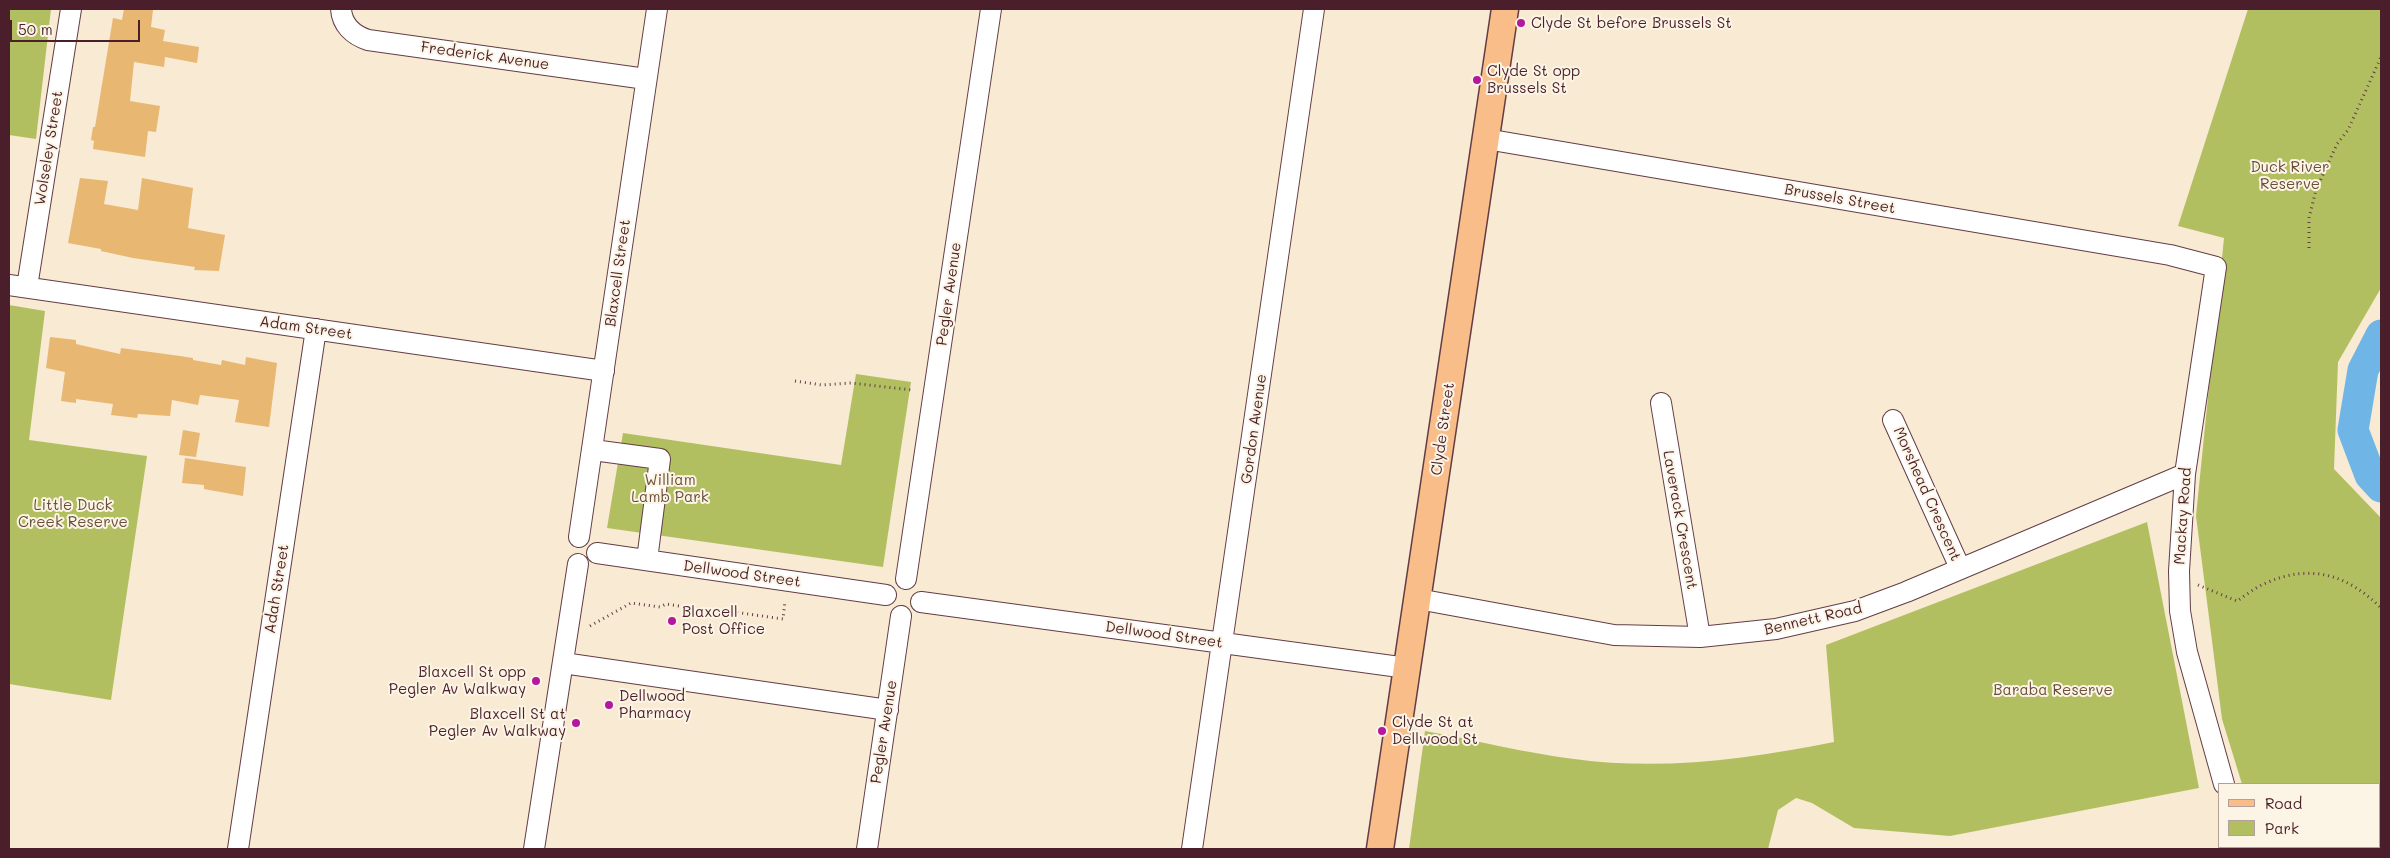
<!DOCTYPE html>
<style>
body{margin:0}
#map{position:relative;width:2390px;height:858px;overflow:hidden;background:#f8ead3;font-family:Mali,sans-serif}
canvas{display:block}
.frame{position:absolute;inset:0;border:10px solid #4a1f2b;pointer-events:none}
.legend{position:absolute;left:2218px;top:783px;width:162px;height:65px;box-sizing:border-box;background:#fcf5e5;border:1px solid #b59f9b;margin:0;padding:6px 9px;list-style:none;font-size:15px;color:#4a1f2b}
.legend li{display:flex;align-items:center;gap:10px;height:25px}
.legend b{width:25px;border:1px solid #b59f9b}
.scale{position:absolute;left:10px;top:20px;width:130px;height:22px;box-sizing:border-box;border:2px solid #4a1f2b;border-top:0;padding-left:6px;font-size:15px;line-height:18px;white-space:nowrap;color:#4a1f2b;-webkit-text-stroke:4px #fcf5e5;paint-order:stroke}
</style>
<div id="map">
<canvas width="2390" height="858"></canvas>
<div class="frame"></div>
<ul class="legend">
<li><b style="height:6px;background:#f8bd89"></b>Road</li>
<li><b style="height:14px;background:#b2bf61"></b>Park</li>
</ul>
<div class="scale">50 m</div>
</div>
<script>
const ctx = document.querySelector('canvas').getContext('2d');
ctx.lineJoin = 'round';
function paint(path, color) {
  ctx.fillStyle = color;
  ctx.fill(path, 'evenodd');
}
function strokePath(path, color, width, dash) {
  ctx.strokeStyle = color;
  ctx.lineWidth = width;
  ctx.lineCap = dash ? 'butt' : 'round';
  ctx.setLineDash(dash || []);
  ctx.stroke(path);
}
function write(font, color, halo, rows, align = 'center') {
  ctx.font = font + ' Mali,sans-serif';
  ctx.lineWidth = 4;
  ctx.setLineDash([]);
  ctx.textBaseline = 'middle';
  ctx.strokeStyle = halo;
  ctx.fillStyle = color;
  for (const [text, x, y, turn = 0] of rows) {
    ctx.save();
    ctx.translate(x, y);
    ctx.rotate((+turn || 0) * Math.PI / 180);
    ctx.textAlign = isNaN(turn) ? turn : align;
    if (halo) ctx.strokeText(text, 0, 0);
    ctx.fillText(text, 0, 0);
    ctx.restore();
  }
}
const green = new Path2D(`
 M9,9H51L36,139L9,135Z
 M2248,9H2381V288L2338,362L2334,469L2381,518V849H2261L2260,847H2379V784H2242L2222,719L2196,516L2224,238L2178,226Z
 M9,305L45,311L29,440L147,456L111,700L9,684Z
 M856,374L911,382L883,567L607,528L623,433L841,465Z
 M2147,522L2199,788L1950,836L1854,828L1812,803L1796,798L1778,810L1768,849H1409L1425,731C1475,740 1525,753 1574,759C1661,771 1749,759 1834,742L1826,645Z`);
const river = new Path2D(`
 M2381,335L2363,370L2353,430L2370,475L2381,487`);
const building = new Path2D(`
 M124,9L153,10L151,27L165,30L163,41L199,47L197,63L165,57L164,67L134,62L130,101L160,106L156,132L148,131L145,157L93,149L94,141L91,140L93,127H95L113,18L122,20Z
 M80,178L108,181L104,204L138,210L142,178L193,188L188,228L225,235L219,271L194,270L195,267L133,258L101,251V249L68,243Z
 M50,337L76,340V344L120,354L121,348L180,356L193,358V360L221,365L222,360L245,365L246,357L277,363L269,427L235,422L239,400L200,395L198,405L172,400L170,416L138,414L137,418L111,415L113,404L76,399V403L61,401L65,372L46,368Z
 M183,430L200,433L196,457L179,455Z
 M185,458L246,467L243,496L204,489V485L182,483Z`);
const path = new Path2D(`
 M2309,248V218L2316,190L2337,144L2348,130L2381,57
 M795,381L822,385L851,383L912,390
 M2198,585L2237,601C2246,595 2256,587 2266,583C2311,563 2348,575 2381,608
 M590,626L631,603L660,607L666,604L725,613L734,612L783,619L785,601`);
const minor = new Path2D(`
 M341,9C342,25 353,35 368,40L646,79
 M1486,139L2170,255L2216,267L2185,474L2179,571L2180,611L2187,652L2224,784
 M9,285L604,371
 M27,287L71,9
 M1661,403L1700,637
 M1893,420L1960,568
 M593,450L660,459L647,560
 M579,537L657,9
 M597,553L886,595
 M906,579L991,9
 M1418,599L1614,635L1700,637L1776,629L1855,611L1906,592L2185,474
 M921,602L1407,668
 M563,663L888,710
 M2242,847V849
 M238,849L316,329
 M534,849L578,564
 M867,849L901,616
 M1192,849L1314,9`);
const major = new Path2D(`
 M1380,849L1505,9`);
const markers = [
 [1521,23,5,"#b5179e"],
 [1477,80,5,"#b5179e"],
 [672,621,5,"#b5179e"],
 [536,681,5,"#b5179e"],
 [609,705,5,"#b5179e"],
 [576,723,5,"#b5179e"],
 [1382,731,5,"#b5179e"]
];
const poiNames = [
 ["Clyde St before Brussels St",1531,23],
 ["Clyde St opp",1487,71],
 ["Brussels St",1487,88],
 ["Blaxcell",682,612],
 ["Post Office",682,629],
 ["Blaxcell St opp",526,672,"right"],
 ["Pegler Av Walkway",526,689,"right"],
 ["Dellwood",619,696],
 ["Pharmacy",619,713],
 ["Blaxcell St at",566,714,"right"],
 ["Pegler Av Walkway",566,731,"right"],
 ["Clyde St at",1392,722],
 ["Dellwood St",1392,739]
];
const streetNames = [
 ["Frederick Avenue",485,56,8],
 ["Wolseley Street",49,148,-81],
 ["Brussels Street",1840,199,10],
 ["Blaxcell Street",618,273,-82],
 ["Pegler Avenue",949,294,-82],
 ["Adam Street",306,328,8],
 ["Gordon Avenue",1254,429,-82],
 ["Clyde Street",1443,429,-82],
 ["Morshead Crescent",1927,494,66],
 ["Mackay Road",2183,516,-86],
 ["Laverack Crescent",1680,520,80],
 ["Dellwood Street",742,574,8],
 ["Adah Street",277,589,-81],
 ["Bennett Road",1813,619,-13],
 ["Dellwood Street",1164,635,8],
 ["Pegler Avenue",884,732,-81]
];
const parkNames = [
 ["Duck River",2290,167],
 ["Reserve",2290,184],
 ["William",670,480],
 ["Lamb Park",670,497],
 ["Little Duck",73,505],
 ["Creek Reserve",73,522],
 ["Baraba Reserve",2053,690]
];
paint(green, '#b2bf61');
strokePath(river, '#6fb5e6', 31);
paint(building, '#e8b772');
strokePath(minor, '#643d44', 22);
strokePath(major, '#643d44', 29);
strokePath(path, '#643d44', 3, [1, 4]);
strokePath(minor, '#fff', 20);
strokePath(major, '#f8bd89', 26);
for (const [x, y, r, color] of markers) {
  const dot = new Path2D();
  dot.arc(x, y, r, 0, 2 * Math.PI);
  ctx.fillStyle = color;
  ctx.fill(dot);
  strokePath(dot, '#fcf5e5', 2);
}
write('15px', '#4a1f2b', '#fcf5e5', poiNames, 'left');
write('15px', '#4a1f2b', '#fcf5e5', streetNames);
write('15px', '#694f3b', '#fcf5e5', parkNames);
</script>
